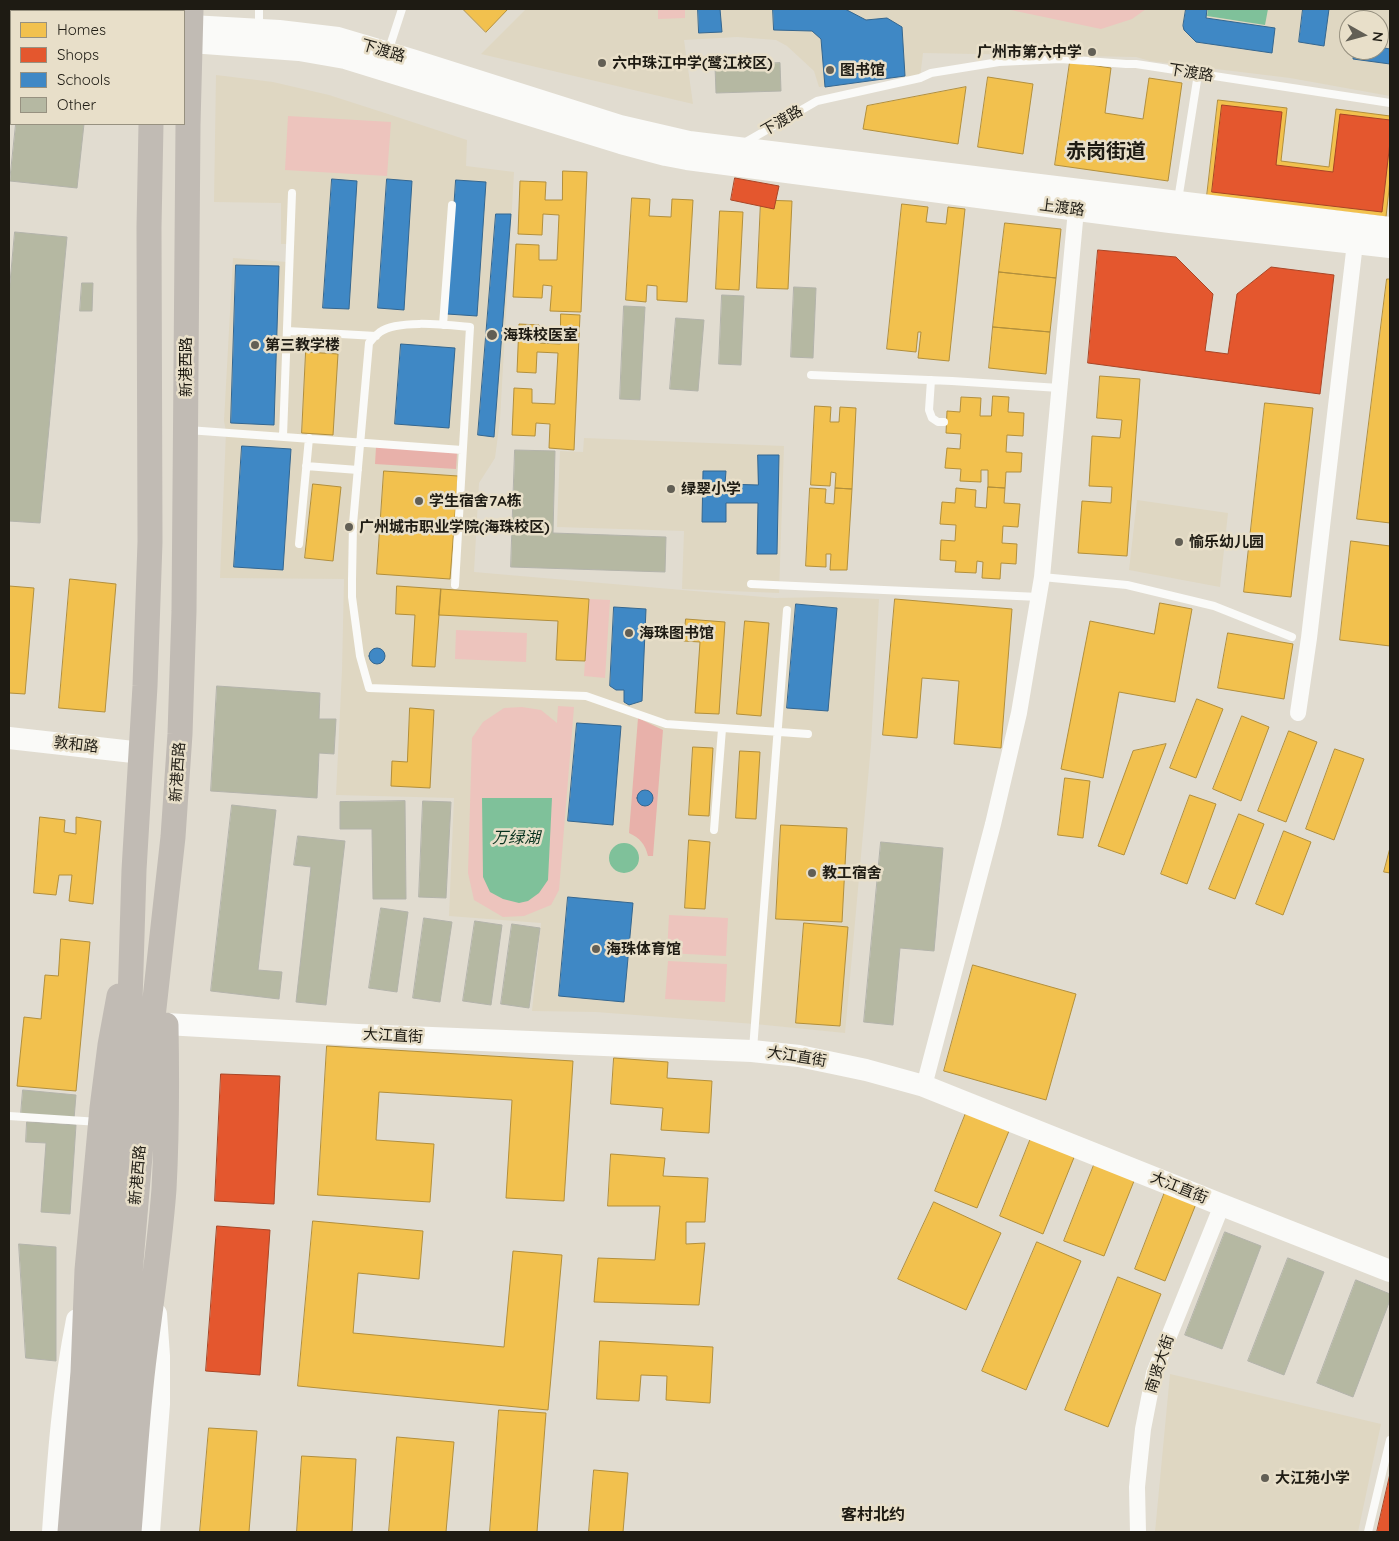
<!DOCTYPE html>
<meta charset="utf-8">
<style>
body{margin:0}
#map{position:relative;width:1399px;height:1541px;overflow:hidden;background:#e1dcd0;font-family:Quicksand,sans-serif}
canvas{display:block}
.frame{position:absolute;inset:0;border:10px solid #1e1b13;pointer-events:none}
.legend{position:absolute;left:10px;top:10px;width:175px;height:115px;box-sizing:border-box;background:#e8dfc9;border:1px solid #979180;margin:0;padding:6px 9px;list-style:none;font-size:15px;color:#1e1b13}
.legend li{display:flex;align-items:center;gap:10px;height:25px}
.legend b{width:25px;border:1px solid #979180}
.north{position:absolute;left:1339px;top:10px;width:50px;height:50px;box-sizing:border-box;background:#e8dfc9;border:1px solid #979180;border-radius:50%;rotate:97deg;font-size:14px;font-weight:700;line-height:20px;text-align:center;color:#1e1b13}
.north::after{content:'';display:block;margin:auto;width:18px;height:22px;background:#625f55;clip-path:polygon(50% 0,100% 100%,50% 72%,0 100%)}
</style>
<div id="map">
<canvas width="1399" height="1541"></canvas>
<div class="frame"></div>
<ul class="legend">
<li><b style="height:14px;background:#f2c14e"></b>Homes</li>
<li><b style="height:14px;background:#e4572e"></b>Shops</li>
<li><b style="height:14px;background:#3f88c5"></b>Schools</li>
<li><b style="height:14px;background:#b5b8a2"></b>Other</li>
</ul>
<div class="north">N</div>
</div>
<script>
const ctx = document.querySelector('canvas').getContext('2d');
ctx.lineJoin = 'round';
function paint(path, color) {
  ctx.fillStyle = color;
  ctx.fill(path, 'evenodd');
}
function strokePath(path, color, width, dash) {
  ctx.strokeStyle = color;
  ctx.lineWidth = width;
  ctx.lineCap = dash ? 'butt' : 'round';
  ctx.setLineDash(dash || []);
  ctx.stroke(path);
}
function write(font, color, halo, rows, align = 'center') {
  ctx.font = font + ' Quicksand,"Noto Sans SC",sans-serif';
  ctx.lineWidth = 5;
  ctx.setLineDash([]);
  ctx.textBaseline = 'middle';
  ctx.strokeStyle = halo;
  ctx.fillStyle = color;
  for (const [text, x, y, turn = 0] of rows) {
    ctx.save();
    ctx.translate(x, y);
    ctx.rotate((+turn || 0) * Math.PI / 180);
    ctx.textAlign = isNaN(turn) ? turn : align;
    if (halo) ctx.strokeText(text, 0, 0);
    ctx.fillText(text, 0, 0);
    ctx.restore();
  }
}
const built = new Path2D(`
 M526,9H1390V96L1290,78L1150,61L1136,57L923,53L920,78L905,76L819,87L814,71L787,46L776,40L737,37L684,40L693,104L481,54ZM1349,20H1379V50H1349Z
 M216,75L273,82L329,95L388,114L467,140L466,166L514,172L500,420L495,458L479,483L474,572L775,598L830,597L879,599L871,745L845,1033L755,1024L596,1012L532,1011L541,923L449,916L454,798L336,795L342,670L344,579L220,578L226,432L224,421L233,258L287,262L288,244H281V203L214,202Z
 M584,438L784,446L779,593L682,589L684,531L557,527L560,451L583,452Z
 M1137,500L1228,513L1220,587L1129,570Z
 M1170,1374L1381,1424L1358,1532H1155Z`);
const green = new Path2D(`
 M658,9H685V18L658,19Z
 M1006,9H1146L1132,19L1101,29Z
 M288,116L391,122L387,176L285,170Z
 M589,599L610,600L605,678L584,676Z
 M456,630L527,633L526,662L455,659Z
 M558,706L574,707L559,890L551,905L524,916L503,917L474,900L468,873L472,738L483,722L504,708L522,707L541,710L557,723Z
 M669,915L728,918L726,956L667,953Z
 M668,961L727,964L725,1002L665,999Z`);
const forest = new Path2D(`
 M376,447L457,453L456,469L375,464Z
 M638,718L663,730L653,856H648C645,844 640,838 629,833Z`);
const water = new Path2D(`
 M1208,9H1268L1265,25L1207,16Z
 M482,798H552L548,880L539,893L528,901L519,903L503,899L490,892L483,877Z
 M609 858a15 15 0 1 1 30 0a15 15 0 1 1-30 0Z`);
const homes = new Path2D(`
 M26,9H60V11H26Z
 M75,9H132V11H75Z
 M463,9H508L486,32Z
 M1070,62L1111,68L1105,113L1143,119L1149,78L1182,83L1168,181L1055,165Z
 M988,77L1033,84L1023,154L978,147Z
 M966,87L958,144L863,129L867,106Z
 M1218,100L1287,108L1281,161L1329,167L1336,109L1390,116V180L1386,217L1207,196Z
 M563,171L587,172L581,312L550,311L552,286L543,285L542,298L513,297L516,244L539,245V260H557L559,215L543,214L542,235L518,234L520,181L546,182L545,200H562Z
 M632,198L650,199L649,216L671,217L672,199L693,200L687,302L657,300V286L647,285L646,302L626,300Z
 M761,200L792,201L788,289L757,288Z
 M902,204L928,207L926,222L946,224L948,207L965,209L949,361L918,358L921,332H918L916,352L887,349Z
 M720,211L743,212L739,290L716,289Z
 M1005,223L1061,229L1056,278L999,272Z
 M1111,258L1180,267L1201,295L1194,360L1170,354L1174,309L1164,289L1144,286L1137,357L1100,350Z
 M999,272L1056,278L1050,332L993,327Z
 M1270,273L1330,280L1318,383L1289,381L1299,294L1279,291L1258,313L1252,373L1232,371L1239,303Z
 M1387,279H1390V523L1357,519Z
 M561,314L580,315L574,450L549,448L550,424L536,423L535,436L512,435L514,388L532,389V403L555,404L558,353L537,352L536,373L517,372L519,324L539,325L538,343L560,344Z
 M993,327L1050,332L1046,374L989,368Z
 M306,352L338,354L333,435L302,433Z
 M1100,376L1140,379L1127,556L1078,553L1082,501L1111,503L1112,487L1089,486L1092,436L1120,438L1122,420L1097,418Z
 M993,396L1009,397L1008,412L1024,413L1023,436L1007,435L1006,452L1022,453L1021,472H1006L1005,488L988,487V470H981V482L960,481L961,469L945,468L947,448L960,449L961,434L946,433L947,411L960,412L961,397L981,398L980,416H991Z
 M1265,403L1313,408L1291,597L1244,592Z
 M815,406L831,407L830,422H839L840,407L856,408L852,489L835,488L836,473L831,472L830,486L811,485Z
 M384,471L458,476L450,579L377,574Z
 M313,484L341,487L333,561L305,558Z
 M988,487L1005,488L1004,503L1020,504L1018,527L1003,526L1002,543L1017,544L1016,564L1001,563L1000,579L982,578L983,562L977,561L976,573L955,572L956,561L940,560L941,540L955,541L956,525L940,524L942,502L955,503L956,488L976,490L975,507L986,508Z
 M810,488L826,489L825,503L834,504L835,488L852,489L847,570H830L831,554H826V567L806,566Z
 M1351,541L1390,546V646L1340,640Z
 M70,579L116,584L105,712L59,708Z
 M9,586L34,588L25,694L9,693Z
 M397,586L441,589L435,667L412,666L415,615L396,614Z
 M441,589L589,599L585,661L556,660L558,621L439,615Z
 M895,599L1012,609L1001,748L954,744L959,681L922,678L917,738L883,735Z
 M1160,603L1192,609L1175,702L1119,692L1103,778L1061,769L1090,621L1154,634Z
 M686,619L725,622L719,714L695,713L700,642L684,641Z
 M745,621L769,623L761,716L737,714Z
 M1228,633L1293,644L1284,699L1218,688Z
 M1197,699L1223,709L1196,778L1170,768Z
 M410,708L434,710L430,788L391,786L392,761L407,762Z
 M1242,716L1269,727L1241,801L1213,789Z
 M1289,731L1317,742L1286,822L1258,811Z
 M1166,744L1124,855L1098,846L1133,751Z
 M693,747L713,748L709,816L689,815Z
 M1335,749L1364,759L1334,840L1306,829Z
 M740,751L760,752L756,819L736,818Z
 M1065,778L1090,781L1083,838L1058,835Z
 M1190,795L1216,804L1187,884L1161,874Z
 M1239,814L1264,824L1235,899L1209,889Z
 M40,817L65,820L64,832L76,834V817L101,821L93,904L69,901L72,875H59L56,895L34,893Z
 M781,825L847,828L842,922L776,919Z
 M1284,831L1311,842L1283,915L1256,904Z
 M689,840L710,842L705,909L685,908Z
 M1390,848V873L1384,872Z
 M804,923L848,927L840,1026L796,1023Z
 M61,939L90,942L76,1091L17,1086L24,1017L41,1019L45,975L58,976Z
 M973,965L1076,994L1046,1100L944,1071Z
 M327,1046L573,1061L564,1201L506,1198L512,1100L379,1092L376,1140L434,1144L430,1202L318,1195Z
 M614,1058L668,1062L667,1078L712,1081L709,1133L661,1130L663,1108L611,1104Z
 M229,1080L275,1082L270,1199L223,1197Z
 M966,1113L1009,1131L977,1208L935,1191Z
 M1031,1138L1075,1155L1043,1234L1000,1216Z
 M611,1154L665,1158L663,1176L708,1178L705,1222H686V1244L705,1243L699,1305L594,1302L598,1258L655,1260L660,1206H608Z
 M1096,1160L1136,1176L1104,1256L1064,1241Z
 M1165,1192L1196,1204L1165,1281L1135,1269Z
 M934,1202L1001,1233L966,1310L898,1279Z
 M313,1221L423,1231L419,1279L358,1273L353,1333L504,1347L513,1251L562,1255L548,1410L298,1386Z
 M216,1241L261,1243L256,1359L211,1357Z
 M1037,1242L1081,1261L1026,1390L982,1371Z
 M1118,1277L1161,1294L1108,1427L1065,1410Z
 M600,1341L713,1347L710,1403L666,1400L667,1376L641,1375L639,1401L597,1399Z
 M499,1410L546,1413L537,1532H490Z
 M209,1428L257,1431L249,1532H200Z
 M397,1437L454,1442L446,1532H389Z
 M302,1456L356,1459L352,1532H297Z
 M594,1470L628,1473L623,1532H589Z`);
const shops = new Path2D(`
 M1222,105L1282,112L1276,165L1333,172L1340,114L1390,120V142L1382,212L1212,192Z
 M735,178L779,186L774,209L731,200Z
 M1098,250L1176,257L1213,294L1205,351L1228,354L1237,294L1271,267L1334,275L1320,394L1088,363Z
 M221,1074L280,1076L274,1204L215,1201Z
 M217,1226L270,1230L260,1375L206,1371Z
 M1390,1474V1532H1377Z`);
const schools = new Path2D(`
 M698,9H729H720L722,32L699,33Z
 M773,9H845L866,20L887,18L902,27L905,76L825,87L821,39L812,31L774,30Z
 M1186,9H1207L1206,18L1275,28L1272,53L1196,42L1184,30L1183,26Z
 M1303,9H1329L1324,46L1299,42Z
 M1379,47L1390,49V64L1353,59L1354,50H1379Z
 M332,179L357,181L349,309L323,308Z
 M387,179L412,181L404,310L378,308Z
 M456,180L486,182L477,316L447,314Z
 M496,214H511L494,437L478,435Z
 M236,265L279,266L274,425L231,423Z
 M401,344L455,348L449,428L395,424Z
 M242,446L291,449L283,570L234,567Z
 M758,455H779L777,554H757L758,503H726V522H702L703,471H726L725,484L758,485Z
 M796,604L837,608L828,711L787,708Z
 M614,607L646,609L642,701L629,705L624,702V690H616L610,686Z
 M369 656a8 8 0 1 1 16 0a8 8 0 1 1-16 0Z
 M577,723L621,726L613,825L568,821Z
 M637 798a8 8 0 1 1 16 0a8 8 0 1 1-16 0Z
 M568,897L633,903L624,1002L559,996Z`);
const building = new Path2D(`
 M780,63L781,91L716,93L715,66Z
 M16,124H84L77,188L10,181Z
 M15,232L67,237L40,523L9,521V294Z
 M82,283H93L92,311H80Z
 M794,287L816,288L813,358L791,357Z
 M722,295L744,296L741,365L719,364Z
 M624,306L645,307L640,400L620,399Z
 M676,318L704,320L698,391L670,389Z
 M515,450L555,451L553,533L666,537L665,572L511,567Z
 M217,686L320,693L319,719H336L334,754L319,753L317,798L211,791Z
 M405,801L406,899H373L372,829H340V802Z
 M423,801L451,802L446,898L419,897Z
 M232,805L276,810L258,970L282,972L279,999L211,991Z
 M298,836L345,841L326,1005L296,1002L311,867L294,865Z
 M881,842L943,848L934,951L900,948L893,1025L864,1022Z
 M381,908L408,912L397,992L369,988Z
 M424,918L452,922L440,1002L413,998Z
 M475,921L502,925L491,1005L463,1001Z
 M512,924L540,928L529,1008L501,1004Z
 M23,1090L76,1095L74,1119L21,1114Z
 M27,1122L76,1125L70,1214L41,1212L46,1143L26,1142Z
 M1225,1232L1261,1246L1222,1349L1185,1335Z
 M19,1244L56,1247V1361L26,1358Z
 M1288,1258L1324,1272L1284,1375L1248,1361Z
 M1356,1280L1390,1294V1300L1353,1397L1317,1383Z`);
const lane = new Path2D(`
 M259,9V27
 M388,52L402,9
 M744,143L817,101L920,78L931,73L999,62L1061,59L1126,64H1136L1390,103
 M1178,200L1198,74
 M443,325L452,205
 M287,331L376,336
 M811,375L952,381L1059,388
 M931,380L929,410L932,418L938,422H944
 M188,430L462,450
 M283,436L292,193
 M306,466L358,470
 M299,544L309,438
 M1042,577L1127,585L1214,606L1292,637
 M751,584L1039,597
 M455,585L470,327C448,325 398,319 380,332C376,335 372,339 369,343L353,524L352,580V597L360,656L369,688L586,696L666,724L808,734
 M714,830L722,729
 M753,1049L787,610
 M9,1116L99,1122
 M1368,1532L1390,1440`);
const street = new Path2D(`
 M1298,713L1309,638L1355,243
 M924,1086L993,824L1019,713L1042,577L1076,210
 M1138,1532L1137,1487L1143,1429L1154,1373L1222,1205`);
const secondary = new Path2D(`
 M184,28L191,26L279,31L338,38L412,60L620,126L689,142L1390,228
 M184,40L191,42L299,50L345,58L621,143L666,155L687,159L1170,222L1390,247
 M9,738L142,753
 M166,1024L358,1035L752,1051L799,1056L828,1062L866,1070L924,1086L1222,1205L1390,1271
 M53,1532C58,1461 63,1390 77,1320
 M149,1532L159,1404V1356L156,1314`);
const primary = new Path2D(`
 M154,11V9
 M70,1532L83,1372L87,1270L102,1108L110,1045L119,996
 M90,1532L128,1067L134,870L145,686L150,542L149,227L151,124
 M108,1532L148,1062L173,837L180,734L184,611L188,125L191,9
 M129,1532C134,1472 137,1411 145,1351C152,1297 160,1243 164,1189C167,1134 167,1080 166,1025`);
const markers = [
 [1092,52,5,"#625f55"],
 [602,63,5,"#625f55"],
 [830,70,5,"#625f55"],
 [492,335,6,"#625f55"],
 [255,345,5,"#625f55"],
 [671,489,5,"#625f55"],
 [419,501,5,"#625f55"],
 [349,527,5,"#625f55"],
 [1179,542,5,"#625f55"],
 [629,633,5,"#625f55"],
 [812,873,5,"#625f55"],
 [596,949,5,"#625f55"],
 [1265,1478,5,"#625f55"]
];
const streetNames = [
 ["下渡路",383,51,16],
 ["下渡路",1191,73,9],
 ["下渡路",782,121,-30],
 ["上渡路",1062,208,7],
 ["新港西路",186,367,-90],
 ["敦和路",76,745,6],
 ["新港西路",178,772,-86],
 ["大江直街",393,1036,3],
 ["大江直街",797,1057,9],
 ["新港西路",138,1175,-85],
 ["大江直街",1179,1188,22],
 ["南贤大街",1160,1364,-72]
];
const poiNames = [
 ["广州市第六中学",1082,52,"right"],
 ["六中珠江中学(鹭江校区)",612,63],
 ["图书馆",840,70],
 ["海珠校医室",503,335],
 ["第三教学楼",265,345],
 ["绿翠小学",681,489],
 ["学生宿舍7A栋",429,501],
 ["广州城市职业学院(海珠校区)",359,527],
 ["愉乐幼儿园",1189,542],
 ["海珠图书馆",639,633],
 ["教工宿舍",822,873],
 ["海珠体育馆",606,949],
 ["大江苑小学",1275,1478]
];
const waterNames = [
 ["万绿湖",516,838]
];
const neighbourhoodNames = [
 ["客村北约",873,1515]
];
const districtNames = [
 ["赤岗街道",1106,152]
];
paint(built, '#dfd7c2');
paint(green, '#edc4bd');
paint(forest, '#e8b1aa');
paint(water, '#7fc19a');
paint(homes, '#f2c14e');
strokePath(homes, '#b28f3c', 1);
paint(shops, '#e4572e');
strokePath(shops, '#a94526', 1);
paint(schools, '#3f88c5');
strokePath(schools, '#356790', 1);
paint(building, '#b5b8a2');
strokePath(building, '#b3b3aa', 1);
strokePath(lane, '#fafaf8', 8);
strokePath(street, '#fafaf8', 16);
strokePath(secondary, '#fafaf8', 22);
strokePath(primary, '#c1bbb4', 25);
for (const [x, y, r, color] of markers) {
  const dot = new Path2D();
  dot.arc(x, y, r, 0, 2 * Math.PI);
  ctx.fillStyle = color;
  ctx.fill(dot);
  strokePath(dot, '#e8dfc9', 2);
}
write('15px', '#1e1b13', '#e8dfc9', streetNames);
write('bold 15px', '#1e1b13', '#e8dfc9', poiNames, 'left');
write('italic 16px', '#07321e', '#e8dfc9', waterNames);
write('bold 16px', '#1e1b13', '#e8dfc9', neighbourhoodNames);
write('bold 20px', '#1e1b13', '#e8dfc9', districtNames);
</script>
